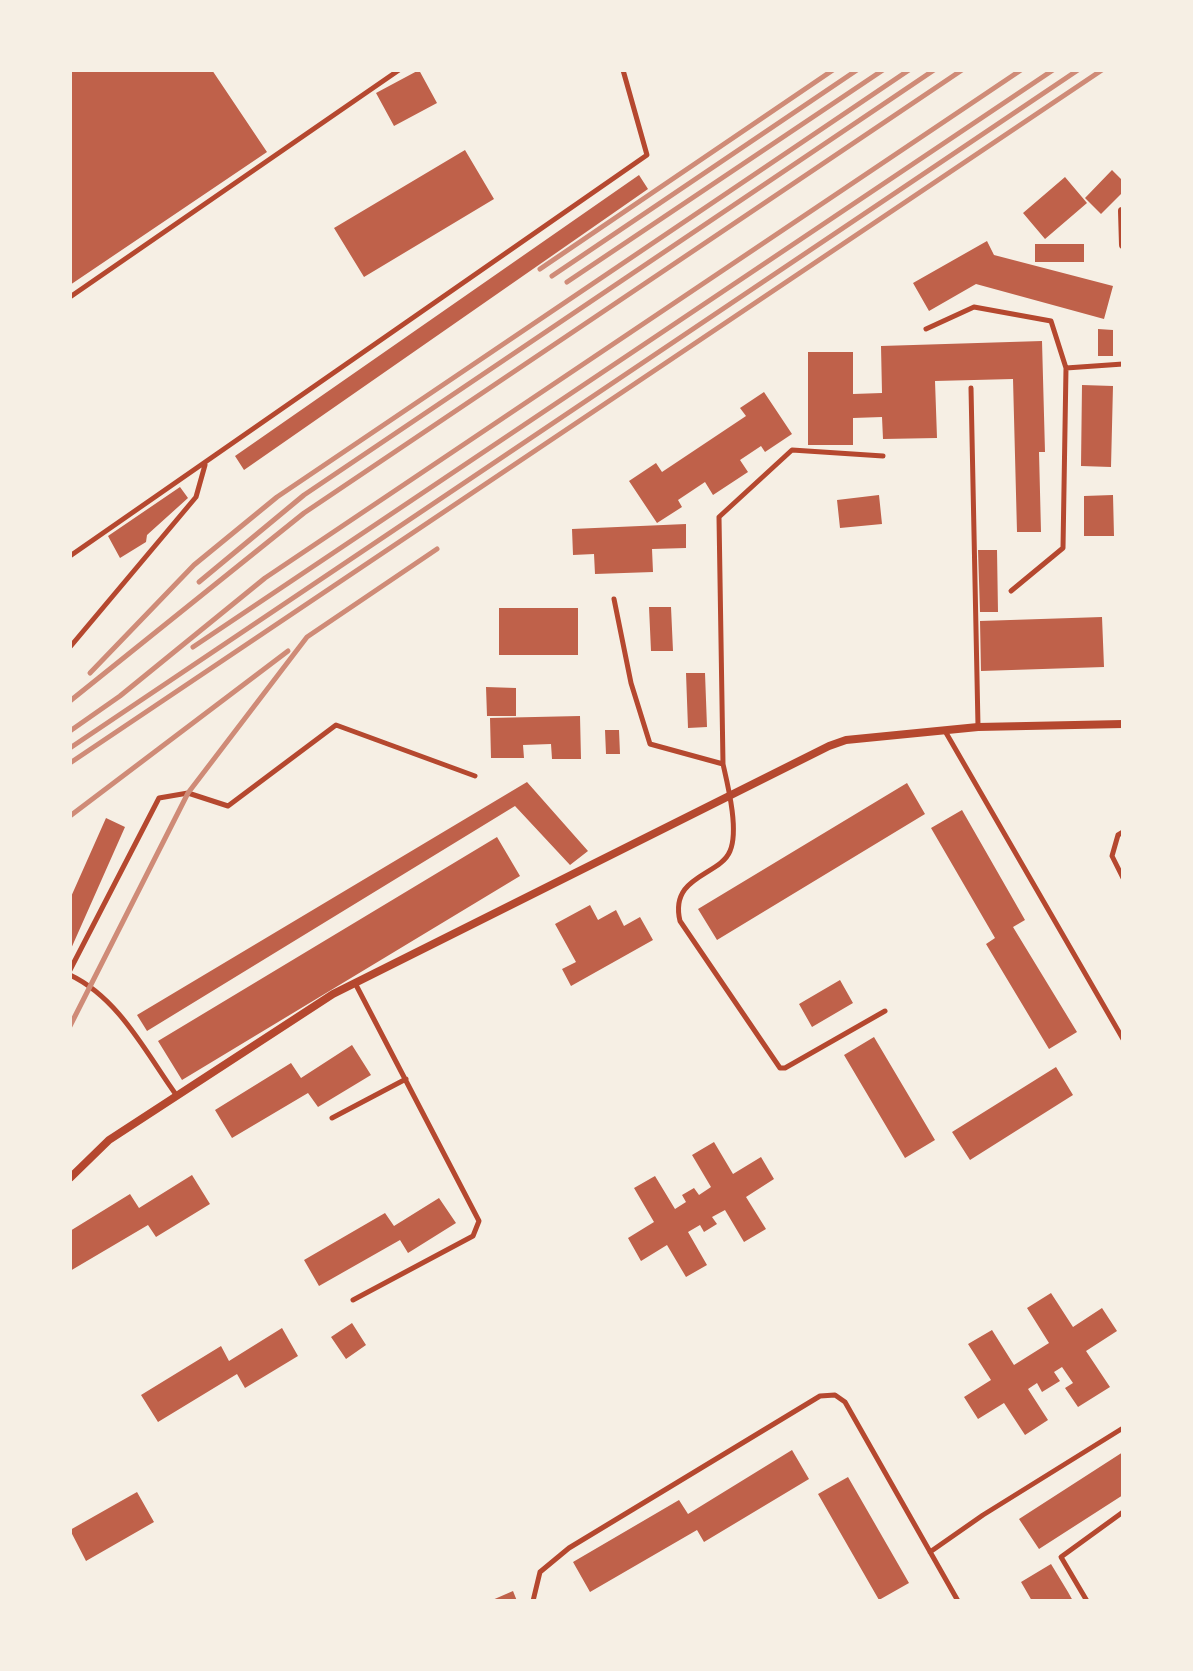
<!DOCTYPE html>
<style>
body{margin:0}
#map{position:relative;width:1193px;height:1671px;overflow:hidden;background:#f6efe4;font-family:"IBM Plex Serif",serif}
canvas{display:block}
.frame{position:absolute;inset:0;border:72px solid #f6efe4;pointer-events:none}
</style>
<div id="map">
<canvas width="1193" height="1671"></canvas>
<div class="frame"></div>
</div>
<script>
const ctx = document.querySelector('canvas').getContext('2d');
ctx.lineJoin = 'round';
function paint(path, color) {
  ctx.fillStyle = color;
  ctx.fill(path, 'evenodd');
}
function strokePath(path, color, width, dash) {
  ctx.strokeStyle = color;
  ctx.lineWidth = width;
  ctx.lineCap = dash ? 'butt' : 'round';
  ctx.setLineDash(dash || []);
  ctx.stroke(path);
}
const building = new Path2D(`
 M70,70H212L267,152L70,285Z
 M419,70L437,103L394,126L376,93Z
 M465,150L494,199L364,277L334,228Z
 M1112,170L1123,181V192L1101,214L1085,198Z
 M639,175L648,189L244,470L235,456Z
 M1065,177L1087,203L1045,239L1023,213Z
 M987,241L994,255L1113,286L1104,319L976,284L929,311L913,283Z
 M1035,244H1084V262H1035Z
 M1098,329L1113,330V356H1098Z
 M1042,341L1045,452H1039L1041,532H1017L1013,379L935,381L937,438L883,439L882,417L853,418V445H808V352H853V394L882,393L881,346Z
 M1082,385L1113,386L1111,467L1081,466Z
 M764,392L792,434L765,452L761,446L740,460L748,472L713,495L705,482L678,500L682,507L657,523L629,481L656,463L662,472L746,416L740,408Z
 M180,487L188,498L147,535L146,542L120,558L108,536Z
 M879,495L882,524L840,528L837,500Z
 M1113,495L1114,536H1084V496Z
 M686,524V548L652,549L653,572L595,574L594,554L573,555L572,529Z
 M978,550H997L998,612H980Z
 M649,607H671L673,651H651Z
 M499,608H578V655H499Z
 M1102,617L1104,667L981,671L980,621Z
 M686,673H705L707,727L688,728Z
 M486,687L516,688V716H487Z
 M580,716L581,759H552L551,744L523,745L524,758H491L490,718Z
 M605,730H619L620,754H606Z
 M527,782L588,851L570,865L515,806L147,1031L137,1015Z
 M907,783L925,814L717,940L698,909Z
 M962,810L1025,920L1013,927L1077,1032L1049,1049L986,944L995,938L931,828Z
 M106,818L125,827L70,951V899Z
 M497,837L520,876L182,1080L158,1041Z
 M590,905L598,920L616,910L624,926L640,917L653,940L571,986L562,969L576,962L555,924Z
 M840,980L853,1003L812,1027L799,1004Z
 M874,1037L935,1140L905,1158L844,1055Z
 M352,1045L371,1075L318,1107L308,1093L232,1138L215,1110L291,1063L301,1078Z
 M1056,1067L1073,1095L970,1160L952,1132Z
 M714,1142L733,1174L761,1157L774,1179L746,1197L766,1229L744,1242L725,1210L712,1217L717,1224L704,1232L700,1225L688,1232L707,1265L686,1277L667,1245L641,1261L628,1238L654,1222L634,1188L655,1176L675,1209L686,1202L682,1195L694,1188L699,1195L711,1187L692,1155Z
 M192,1175L210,1204L156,1237L148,1225L70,1271V1231L130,1194L139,1208Z
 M439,1198L456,1223L408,1253L400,1240L319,1286L304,1260L385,1213L394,1226Z
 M1051,1293L1073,1327L1102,1308L1117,1331L1086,1351L1110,1387L1078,1407L1065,1388L1073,1383L1062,1367L1054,1372L1060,1381L1042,1392L1037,1383L1028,1389L1048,1420L1025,1435L1004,1403L978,1419L964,1397L991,1380L968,1344L992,1330L1014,1365L1049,1343L1027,1308Z
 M352,1323L366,1345L346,1359L331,1337Z
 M282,1328L298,1356L245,1388L237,1374L158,1422L141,1395L221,1346L229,1361Z
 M792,1450L809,1479L704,1542L697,1530L590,1592L573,1562L679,1500L688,1514Z
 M1123,1452V1495L1039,1549L1019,1519Z
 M848,1477L909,1583L879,1600L818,1494Z
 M137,1492L154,1522L86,1561L70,1530Z
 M1051,1564L1068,1592L1073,1601H1032L1021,1582Z
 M513,1591L517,1601H490Z`);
const service = new Path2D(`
 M70,297L399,70
 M926,329L974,307L1051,321L1066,368
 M971,388L978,726
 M883,456L792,450L719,517L723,764C728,786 739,830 730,851C720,876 669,875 680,921L780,1068H785L885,1011
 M70,556L647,155L623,70
 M1011,591L1063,548L1066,368L1123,364
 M614,599L631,683L650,744L723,764
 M70,647L196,497L205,465
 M945,731L1123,1039
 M1123,832L1118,835L1112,856L1123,878
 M70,970L159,798L188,793L228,806L336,725L475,776
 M70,975C119,998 146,1053 177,1096
 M332,1118L406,1079
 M353,1300L473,1236L479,1221L355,983
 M930,1552L983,1515L1123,1428
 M533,1601L540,1572L569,1548L820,1396L835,1395L845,1402L958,1601
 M1087,1601L1061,1557L1123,1512`);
const minor = new Path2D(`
 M1122,211L1123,245
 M70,1178L109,1140L333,994L829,746L846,740L978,727L1123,724`);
const rail = new Path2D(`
 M540,269L833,70
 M552,276L857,70
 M567,282L883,70
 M199,582L304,495L934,70
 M193,647L1053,70
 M90,673L194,565L277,497L909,70
 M70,701L304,513L962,70
 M70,731L120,696L265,578L1021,70
 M70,748L1078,70
 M70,763L1102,70
 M70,816L288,651
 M70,1026L188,793L307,637L437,549`);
paint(building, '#bf614a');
strokePath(service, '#b5482f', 5);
strokePath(minor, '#b5482f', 8);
strokePath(rail, '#cf8b77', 5);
</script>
